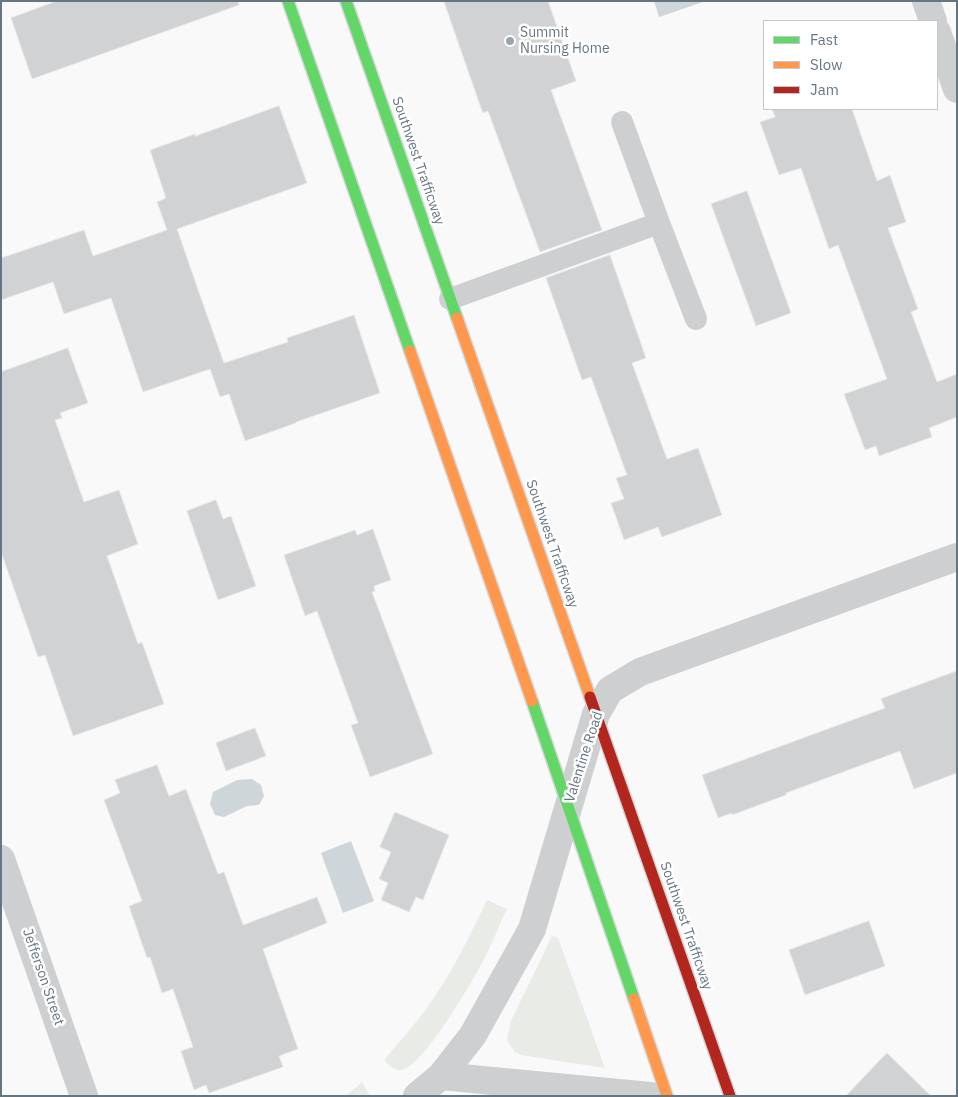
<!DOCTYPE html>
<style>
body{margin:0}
#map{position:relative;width:958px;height:1097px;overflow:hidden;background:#f9f9f9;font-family:"IBM Plex Sans",sans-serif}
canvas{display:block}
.frame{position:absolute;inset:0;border:2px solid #657683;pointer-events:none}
.legend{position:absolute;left:763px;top:20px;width:175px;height:90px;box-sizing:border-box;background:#fff;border:1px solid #c1c8cd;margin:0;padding:6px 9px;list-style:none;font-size:15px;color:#657683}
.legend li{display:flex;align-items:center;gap:10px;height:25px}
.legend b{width:25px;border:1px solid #c1c8cd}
</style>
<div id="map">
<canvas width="958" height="1097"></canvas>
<div class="frame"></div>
<ul class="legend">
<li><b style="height:6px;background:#63d668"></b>Fast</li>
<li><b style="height:6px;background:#ff974d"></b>Slow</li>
<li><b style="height:6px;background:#b3261e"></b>Jam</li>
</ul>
</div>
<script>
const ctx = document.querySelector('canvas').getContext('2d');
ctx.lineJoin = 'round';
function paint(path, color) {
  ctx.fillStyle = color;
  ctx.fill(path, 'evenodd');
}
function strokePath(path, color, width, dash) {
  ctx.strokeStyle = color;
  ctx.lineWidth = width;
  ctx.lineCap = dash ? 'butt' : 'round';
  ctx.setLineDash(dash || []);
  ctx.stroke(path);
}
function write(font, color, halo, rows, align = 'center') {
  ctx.font = font + ' "IBM Plex Sans",sans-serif';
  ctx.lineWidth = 5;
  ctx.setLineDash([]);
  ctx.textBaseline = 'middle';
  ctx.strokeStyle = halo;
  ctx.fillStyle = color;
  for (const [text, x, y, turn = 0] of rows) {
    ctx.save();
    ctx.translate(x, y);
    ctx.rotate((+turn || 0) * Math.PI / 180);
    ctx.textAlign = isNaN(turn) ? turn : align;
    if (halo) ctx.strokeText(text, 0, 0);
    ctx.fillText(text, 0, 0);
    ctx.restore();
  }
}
const green = new Path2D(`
 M487,900L507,909C498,927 491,947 481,965C471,983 420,1072 400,1070C393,1070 388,1064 384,1060C398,1043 413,1027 426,1009C451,975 469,938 487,900Z
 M552,936L558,938L605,1068L521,1055L515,1052L507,1040L511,1021Z
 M362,1082L370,1096H346Z`);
const water = new Path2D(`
 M654,1H706L659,17Z
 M252,779L261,785L264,796L259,805L247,806L224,817L215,815L210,804L213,792L237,780Z
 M351,841L374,901L343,913L321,853Z`);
const building = new Path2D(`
 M57,1H238L239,5L32,79L11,18Z
 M444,1H548L576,81L551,90L602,230L540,252L488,111L483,113Z
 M279,106L307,183L177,229L202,301L224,363L288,342L287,338L354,315L380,393L296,422V423L245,441L229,394L220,397L210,369L143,392L111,298L64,314L53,282L1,300V258L84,230L93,256L167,230L157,202L166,198L150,150L195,134V136Z
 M772,109H852L877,181L890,175L906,222L888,228L918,309L911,312L937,382L957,374V417L929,428L932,437L879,456L876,446L865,450L844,394L887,379L838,245L829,249L801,168L779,175L760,122L775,117Z
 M747,191L791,313L756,326L711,204Z
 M610,255L646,358L632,363L667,459L698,448L722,515L662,537L658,527L624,540L611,503L624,499L616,478L627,475L591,377L582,380L546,278Z
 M68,348L88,403L60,413L62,418L55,420L84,502L119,490L138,544L107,556L138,644L142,642L164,704L73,736L45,655L38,657L1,552V372Z
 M216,500L223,519L231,516L256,586L218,600L187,511Z
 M373,529L391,580L374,586L375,591L372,592L433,754L370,777L351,725L358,723L317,611L305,616L284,555L355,530L357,535Z
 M957,671V773L914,789L900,751L786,793V795L732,815V813L718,818L702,775L885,708L881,699Z
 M255,728L266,756L226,771L216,743Z
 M157,765L169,796L186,789L218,874L224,872L243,925L317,897L327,923L263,949L298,1049L279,1056L283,1067L209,1093L206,1085L194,1090L181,1051L193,1047L173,989L162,993L150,957L147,958L129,906L142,901L104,800L120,793L115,780Z
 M395,812L449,835L423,900L416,897L409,912L381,900L388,883L379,879L391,852L380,847Z
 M869,921L885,966L805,995L789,950Z
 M887,1053L931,1096H846Z`);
const lane = new Path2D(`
 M659,223L696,319
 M450,299L659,223L622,122`);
const street = new Path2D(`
 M926,1L933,21
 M937,32L957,89
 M1,859L84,1096
 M441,1076L650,1096
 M417,1096L441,1076L473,1035L532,929L596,714L610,690L640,672L957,557`);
const fast = new Path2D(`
 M288,1L410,351
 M346,1L457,318
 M532,701L634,999`);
const slow = new Path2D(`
 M457,318L590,697
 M410,351L532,701
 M634,999L667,1096`);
const jam = new Path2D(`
 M590,697L730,1096`);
const markers = [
 [510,41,5,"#99a4ac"]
];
const poiNames = [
 ["Summit",520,33],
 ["Nursing Home",520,49]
];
const streetNames = [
 ["Southwest Trafficway",418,161,71],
 ["Southwest Trafficway",552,544,71],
 ["Valentine Road",584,757,-72],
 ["Southwest Trafficway",686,926,71],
 ["Jefferson Street",43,977,71]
];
paint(green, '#e8ebe6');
paint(water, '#ced6d9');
paint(building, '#d0d2d3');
strokePath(building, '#e8e8e8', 1);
strokePath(fast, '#d5d6d7', 14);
strokePath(slow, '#d5d6d7', 14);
strokePath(jam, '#d5d6d7', 14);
strokePath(lane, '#cecfd0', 22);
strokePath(street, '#cecfd0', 28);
strokePath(fast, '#63d668', 11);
strokePath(slow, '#ff974d', 11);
strokePath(jam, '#b3261e', 11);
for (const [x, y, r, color] of markers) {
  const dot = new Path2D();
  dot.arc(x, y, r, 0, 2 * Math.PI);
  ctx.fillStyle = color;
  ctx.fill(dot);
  strokePath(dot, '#fff', 2);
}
write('14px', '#657683', '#fff', poiNames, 'left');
write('14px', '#657683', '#fff', streetNames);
</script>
